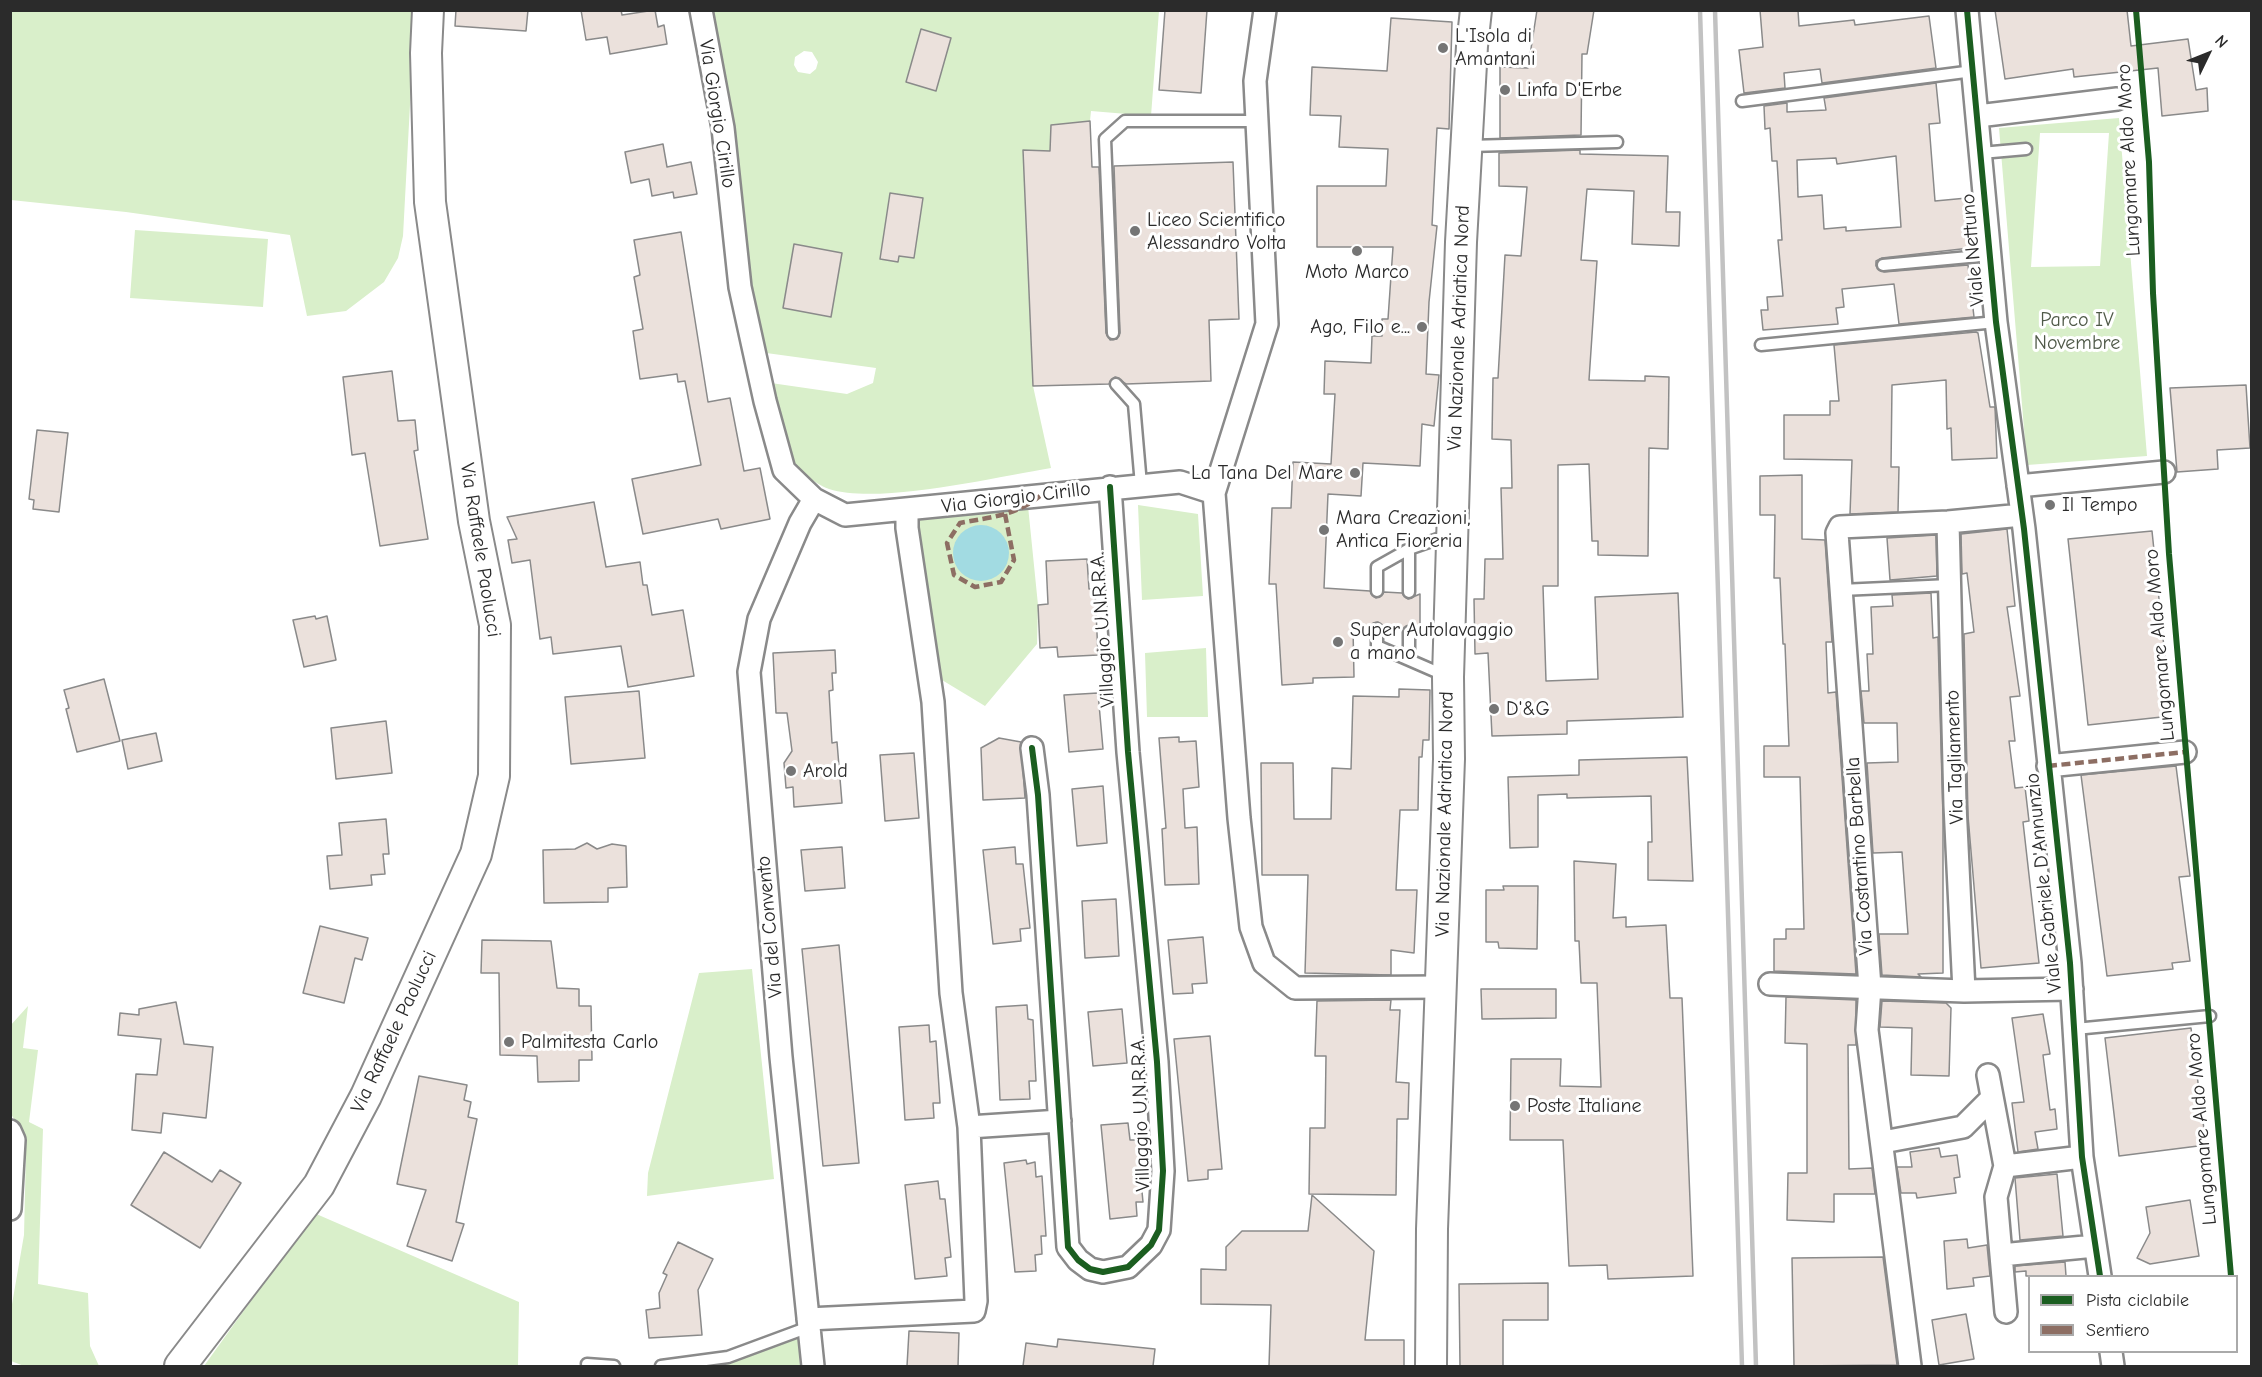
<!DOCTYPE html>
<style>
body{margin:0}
#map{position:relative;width:2262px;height:1377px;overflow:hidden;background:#fff;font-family:"Comic Neue",sans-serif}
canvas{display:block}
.frame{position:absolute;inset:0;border:12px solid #2b2b2b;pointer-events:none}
.legend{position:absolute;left:2028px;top:1275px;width:210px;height:78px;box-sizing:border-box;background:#fff;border:2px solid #aaa;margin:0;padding:8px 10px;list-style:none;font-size:18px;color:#2b2b2b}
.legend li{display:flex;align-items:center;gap:12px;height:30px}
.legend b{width:30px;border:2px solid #aaa}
.north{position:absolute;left:2178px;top:24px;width:60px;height:60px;-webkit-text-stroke:4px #fff;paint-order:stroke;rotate:47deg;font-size:16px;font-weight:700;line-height:24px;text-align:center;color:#2b2b2b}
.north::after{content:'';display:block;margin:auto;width:21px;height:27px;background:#2b2b2b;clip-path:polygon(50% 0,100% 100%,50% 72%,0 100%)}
</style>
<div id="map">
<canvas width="2262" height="1377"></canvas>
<div class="frame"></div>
<ul class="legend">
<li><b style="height:8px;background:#1b5e20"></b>Pista ciclabile</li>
<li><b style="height:8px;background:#8d6e63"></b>Sentiero</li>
</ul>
<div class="north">N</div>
</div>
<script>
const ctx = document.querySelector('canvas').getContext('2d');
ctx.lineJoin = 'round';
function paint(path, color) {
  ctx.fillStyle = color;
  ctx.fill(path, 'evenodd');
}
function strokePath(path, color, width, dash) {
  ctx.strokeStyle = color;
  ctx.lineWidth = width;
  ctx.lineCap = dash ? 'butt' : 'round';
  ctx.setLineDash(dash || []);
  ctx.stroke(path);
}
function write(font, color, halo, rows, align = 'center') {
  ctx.font = font + ' "Comic Neue",sans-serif';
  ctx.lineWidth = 6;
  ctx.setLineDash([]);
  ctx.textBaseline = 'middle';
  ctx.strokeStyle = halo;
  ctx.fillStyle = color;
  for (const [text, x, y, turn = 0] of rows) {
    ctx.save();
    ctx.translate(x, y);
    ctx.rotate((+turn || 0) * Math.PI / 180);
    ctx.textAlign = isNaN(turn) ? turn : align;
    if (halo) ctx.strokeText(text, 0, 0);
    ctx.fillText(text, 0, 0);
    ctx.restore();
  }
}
const green = new Path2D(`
 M11,11H415L403,236L398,258L384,282L346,311L307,316L290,235L126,212L11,200Z
 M707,11H1159L1151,116L1091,111L1090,121L1051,125L1050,151H1023L1033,386L1051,468C996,477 879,505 829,489C820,486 802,474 795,467C775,444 771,409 764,382L847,394L873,383L876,368L759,352ZM804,51L812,52L818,62L816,69L810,74L798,72L794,65L795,57Z
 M2119,118L2147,456L2027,465L1999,128ZM2040,133H2109L2100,266L2031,267Z
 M135,230L268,239L263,307L130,298Z
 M1138,505L1198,514L1203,596L1142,600Z
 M1028,506L1038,605L1037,644L985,706L937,677L913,515Z
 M1206,648L1208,717H1147L1145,653Z
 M752,969L774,1179L647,1196L648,1173L699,973Z
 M28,1006L23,1048L38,1050L29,1122L43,1129L38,1284L88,1293L90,1346L99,1366H24L11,1361V1310L24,1235L26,1152L19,1127L11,1114L10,1026Z
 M314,1213L519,1302L518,1366H204Z
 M798,1337L800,1366H688L745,1358Z`);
const water = new Path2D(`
 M953 553a28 28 0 1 1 56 0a28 28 0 1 1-56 0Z`);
const building = new Path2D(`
 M456,10H528L526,31L455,26Z
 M581,10H621L622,15L655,10L658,27L664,25L667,44L610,54L607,37L586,40Z
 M1165,10H1207L1201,93L1159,90Z
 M1537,10H1594L1587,54H1582L1581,135L1500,138V67L1528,68Z
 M1760,10H1798L1799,26L1854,20L1855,25L1929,16L1936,68L1822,83L1820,69L1784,73L1785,88L1744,93L1739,50L1763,47Z
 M1995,10H2127L2131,46L2188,39L2196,90L2207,88L2208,111L2162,116L2158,68L2074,77L2073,69L2005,79Z
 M1391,18L1452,22L1449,129L1437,128L1432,225L1437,226L1429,302L1426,374L1439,375L1434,426L1422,424L1420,466L1363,463L1361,496L1328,494L1324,588L1370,591L1376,598L1384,592L1402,593L1408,599L1420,594V631L1410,625L1402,630L1384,629L1378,622L1373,623L1370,629L1353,628L1354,677L1313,678V683L1282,685L1276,584H1269L1272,508H1291L1293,462L1331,464L1335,394H1324L1325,361L1371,363L1372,336H1382V319H1388L1393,247H1317V186H1386L1388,149L1339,147L1341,116L1310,115L1312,67L1387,71Z
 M921,29L951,38L936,91L906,82Z
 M1936,83L1940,123L1929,124L1935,201L1967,198L1970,248L1882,258L1876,261V266L1884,272L1968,265L1974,317L1899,324L1894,284L1842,289L1844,307L1836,308L1838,324L1763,330L1761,310H1768L1767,297L1783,296L1778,240H1782L1777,161H1772L1770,128L1765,129L1764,106L1787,103V112L1826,110L1824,98ZM1896,156L1901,227L1846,231V227L1824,229L1822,195L1798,197L1797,160L1836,158L1837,164Z
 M1090,121L1092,167H1099L1106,333L1110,340L1117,339L1120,333L1114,166L1233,162L1239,319L1209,320L1211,381L1126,384L1115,377L1109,384L1033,386L1023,150L1050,151L1051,125Z
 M663,144L667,167L691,162L697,194L674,198L673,192L652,196L649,179L631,183L625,152Z
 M1580,150V154L1668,156L1666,212H1680L1679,246L1632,244L1634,191L1587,189L1581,260L1597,261L1589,380L1645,381V376L1669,377L1668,449L1649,448L1648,556L1598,555V541H1592L1589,464L1558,465V586H1543L1546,681L1598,679L1595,597L1678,593L1683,717L1567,721V734L1492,736L1488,653L1475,654L1474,599H1484L1485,559H1503L1501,488H1512L1511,440L1492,439L1493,378H1498L1505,255L1521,256L1527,187L1499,186V153Z
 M890,193L923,198L914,258L899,256L898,262L880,259Z
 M681,232L708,402L730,398L744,471L760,468L770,519L721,529L718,519L643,534L632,479L701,465L685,381L678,382L677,374L640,379L633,331L643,329L634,277L640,275L634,240Z
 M794,244L842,253L831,317L783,308Z
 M1976,332L1978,333L1990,407H1995L1997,458L1952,460L1951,428L1947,429L1946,380L1892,385L1891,467H1899L1898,512L1850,514L1852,460L1784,459V415H1830V401H1839L1834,345Z
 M392,371L398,421L415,420L418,450L414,451L428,539L380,546L365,453L352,455L343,377Z
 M2246,385L2250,448L2217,450L2218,469L2177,472L2170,388Z
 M37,430L68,433L59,512L33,509L34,500L29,499Z
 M1802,475V539L1825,540L1832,642H1826L1828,693L1836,692L1856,974L1774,971V939H1786V929H1804L1800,777H1764V746H1789L1785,644H1783L1780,578H1774L1775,515H1760V476Z
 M594,502L606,567L640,562L643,585H647L652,615L683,610L694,676L628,687L621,646L553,654L551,637L540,639L530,560L512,563L508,540L517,539L507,517Z
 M2007,529L2015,606L2007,607L2020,696L2010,697L2015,741H2009L2015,788L2025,787L2029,821L2023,822L2039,963L1981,968L1968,816L1964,634L1974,632L1967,573L1962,574L1961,534Z
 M2152,531L2171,716L2088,725L2068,539Z
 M1936,535L1937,576L1890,580L1887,538Z
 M1087,559L1089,589H1095L1098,655L1058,657L1057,647L1040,648L1038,605L1048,604L1046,561Z
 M1931,593L1933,638L1938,637L1943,817V973L1918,974L1921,977L1882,975L1879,934H1908L1902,852L1873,853L1867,763L1898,762L1897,723H1864L1861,691H1869L1867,654H1873L1871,607L1893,606L1892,595Z
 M315,616L316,619L327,616L336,660L304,667L293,620Z
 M835,650L836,673H832L833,690L829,691L832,743L837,742L842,803L794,807L793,787L786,788L784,763L792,751L787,713H776L773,653Z
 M104,679L120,741L77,752L66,709L69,708L64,690Z
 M1399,689L1430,690L1429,740H1423L1422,757H1419L1418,810H1400L1396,890H1417L1414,953L1391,950V975L1305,973L1308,875H1262L1261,763H1293L1294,819H1331L1332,768L1351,769L1353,696L1399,697Z
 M639,691L645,758L571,764L565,697Z
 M1098,693L1103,749L1069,752L1064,695Z
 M386,721L392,773L336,779L331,728Z
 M156,733L162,761L128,769L122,740Z
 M1179,737V742L1196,741L1199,787L1183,789L1185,828L1197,827L1199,884L1165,885L1162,829L1166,828L1159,738Z
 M999,738L1021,742L1025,798L983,800L981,748Z
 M914,753L919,818L885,821L880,755Z
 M1687,757L1693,881L1648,880V842H1652L1651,796L1567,798V794L1538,795V847L1510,848L1508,777L1579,775V760Z
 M2176,766L2190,876L2179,877L2190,961L2172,963L2173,969L2107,976L2081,775Z
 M1103,786L1107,843L1077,846L1072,789Z
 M386,819L389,854H383L385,874L371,875L372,885L330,889L327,856L342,855L339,823Z
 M587,843L597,849L612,844L626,846L627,887L608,888V902L544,903L543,850L575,849Z
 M842,847L845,888L805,891L801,850Z
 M1015,847L1016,864H1023L1030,928L1020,929L1021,941L993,944L983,850Z
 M1574,861L1616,864L1613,918L1626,917V927L1666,925L1670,998H1682L1693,1276L1608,1279L1607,1265L1569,1266L1563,1140H1510L1511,1059H1561L1560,1086L1601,1087L1597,983H1581L1579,941H1575Z
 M1503,886H1538L1537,949L1499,948L1498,942H1486V890H1504Z
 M1116,899L1119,956L1085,958L1082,901Z
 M320,926L368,938L362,960L355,958L344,1003L303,993Z
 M1203,937L1207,983L1192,984L1193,993L1173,994L1168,940Z
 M482,940L551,941L557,988L579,989V1006H591L592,1060H579V1081L538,1082L537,1056L500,1055L499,973H481Z
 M839,945L859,1163L823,1166L802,949Z
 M1481,989H1556V1018L1482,1019Z
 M1786,997L1856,1000V1045H1848L1849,1169L1872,1168L1875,1194H1834V1222L1787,1220L1788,1173H1807V1044L1785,1043Z
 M1391,1000L1390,1010H1400L1396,1082L1409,1083L1408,1119H1397L1396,1195L1309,1194L1310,1128H1325L1326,1056H1315L1317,1001Z
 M1882,1001L1946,1003L1951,1008L1949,1076L1911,1075L1912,1028L1880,1027Z
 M176,1002L184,1044L213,1047L206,1118L163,1113L161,1133L132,1130L136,1074L157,1075L161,1039L118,1035L120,1013L139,1015V1009Z
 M1027,1005L1028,1019L1033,1020L1036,1081H1029L1030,1099L1000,1100L996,1007Z
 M1122,1009L1127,1063L1093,1066L1088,1012Z
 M2043,1014L2050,1054L2043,1055L2050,1110L2055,1109L2057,1129L2035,1132L2038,1149L2018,1152L2012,1103L2024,1102L2012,1018Z
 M929,1025L930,1042L936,1041L940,1103H933L934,1118L905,1120L899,1027Z
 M2191,1028L2206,1145L2119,1156L2105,1038Z
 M1210,1036L1222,1169L1208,1170V1179L1188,1181L1174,1039Z
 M419,1076L467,1085L464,1100L471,1102L468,1117L477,1119L456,1222L464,1224L452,1261L407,1246L426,1190L397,1184Z
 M1128,1123L1130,1140H1137L1143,1202H1136L1137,1216L1110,1219L1101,1125Z
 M1939,1148L1941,1157L1957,1155L1960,1177L1954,1178L1956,1193L1917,1198L1916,1193H1901L1897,1167H1912L1910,1152Z
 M164,1152L212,1182L220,1170L241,1183L200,1248L131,1205Z
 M1026,1160L1027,1164L1035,1162L1036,1177L1042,1176L1046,1236H1041L1042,1254L1035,1255L1036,1271L1015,1272L1004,1163Z
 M2057,1174L2063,1236L2020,1240L2015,1178Z
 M938,1181L940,1199H945L951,1257L945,1258L947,1276L915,1279L905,1185Z
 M1312,1195L1374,1251L1365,1340H1404V1366H1269L1271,1305L1201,1304V1269L1226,1270V1247L1242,1231H1308Z
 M2190,1200L2199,1256L2150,1264L2137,1258L2150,1233L2146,1207Z
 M1967,1239L1968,1248L1987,1245L1990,1276L1973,1278L1974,1286L1947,1289L1944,1241Z
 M678,1242L713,1259L698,1290L702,1335L649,1338L646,1310L660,1308L659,1293L667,1275L663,1273Z
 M1883,1257L1897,1365L1794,1366L1792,1258Z
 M2065,1262L2066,1276H2026V1271L2015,1272V1266Z
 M1548,1283V1320H1503V1366H1460L1459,1284Z
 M1966,1314L1974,1359L1939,1365L1932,1320Z
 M909,1331L959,1333L958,1366H907Z
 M1058,1339L1155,1349L1153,1366H1023L1026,1343L1057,1347Z`);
const service = new Path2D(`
 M1742,101L1973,71
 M1469,146L1617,142
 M1981,153L2026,149
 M1883,265L1990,255
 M1113,333L1105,139L1125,121H1257
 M1761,345L1996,322
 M1116,384L1134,404L1141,485
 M1841,590L1950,585
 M1377,591V567L1409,549L1449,535
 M1409,592V549
 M1377,629V646L1446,676
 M1409,659V632
 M2075,1029L2210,1016
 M587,1364L614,1366
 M661,1366L728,1357L809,1327`);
const minor = new Path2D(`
 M701,10L723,128L740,287L765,401L784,470L814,499L845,515L1180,482L1214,493
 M1265,10L1255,81L1267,324L1214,493L1239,818L1251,927L1264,963L1295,988L1442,987
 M1967,10L1996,322L2024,529L2070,963L2082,1157L2100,1276
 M1978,116L2117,99
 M2018,486L2164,472
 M1948,522L1955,805L1964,991
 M1032,748L1038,795L1068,1247L1078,1260L1090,1269L1103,1272L1128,1267L1151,1245L1159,1230L1163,1171L1157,1062L1128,752L1110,487
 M2048,766L2185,752
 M1770,984L1964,991L2072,989
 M1988,1075L2005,1166
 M969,1127L1060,1121
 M10,1131L14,1140L10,1209
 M1883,1142L1963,1127L1992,1098
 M2082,1157L2005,1166L1996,1197L2001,1255L2095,1246
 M2001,1255L2006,1312
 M808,1319L974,1311L976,1301L969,1127L951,993L933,702L907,528V511
 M2111,1352L2113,1366
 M813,1366L781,1057L749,672L759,619L800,523L814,499
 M1910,1366L1867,1030L1870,987L1837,533L1840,527L1948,522L2022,515`);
const secondary = new Path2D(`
 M180,1366L319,1185L366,1096L476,854L494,776L495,625L474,521L430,202L426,53L428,10
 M1431,1366L1432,1229L1449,759L1448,677L1461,242L1472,46L1476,10`);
const rail = new Path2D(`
 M1700,10L1742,1366
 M1715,10L1756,1366`);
const quiet = new Path2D(`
 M1005,514L1014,560L1001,582L975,587L954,575L947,543L960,523C990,517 1015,516 1040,496
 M2048,766L2185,752`);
const cycleway = new Path2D(`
 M1967,10L1996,322L2024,529L2070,963L2082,1157L2100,1276
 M2136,10L2149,162L2153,293L2169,554L2231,1276
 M1032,748L1038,795L1068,1247L1078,1260L1090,1269L1103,1272L1128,1267L1151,1245L1159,1230L1163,1171L1157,1062L1128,752L1110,487`);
const markers = [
 [1443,48,6,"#757575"],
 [1505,90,6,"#757575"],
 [1135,231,6,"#757575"],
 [1357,251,6,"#757575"],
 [1422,327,6,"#757575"],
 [1355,473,6,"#757575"],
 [2050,505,6,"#757575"],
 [1324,530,6,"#757575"],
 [1338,642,6,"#757575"],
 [1494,709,6,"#757575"],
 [791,771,6,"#757575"],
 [509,1042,6,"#757575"],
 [1515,1106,6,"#757575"]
];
const poiNames = [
 ["L'Isola di",1455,36],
 ["Amantani",1455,59],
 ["Linfa D'Erbe",1517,90],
 ["Liceo Scientifico",1147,220],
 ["Alessandro Volta",1147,243],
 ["Moto Marco",1357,272,"center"],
 ["Ago, Filo e...",1410,327,"right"],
 ["La Tana Del Mare",1343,473,"right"],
 ["Il Tempo",2062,505],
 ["Mara Creazioni,",1336,518],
 ["Antica Fioreria",1336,541],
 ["Super Autolavaggio",1350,630],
 ["a mano",1350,653],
 ["D'&G",1506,709],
 ["Arold",803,771],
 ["Palmitesta Carlo",521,1042],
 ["Poste Italiane",1527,1106]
];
const streetNames = [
 ["Via Giorgio Cirillo",717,114,81],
 ["Lungomare Aldo Moro",2129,160,-93],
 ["Viale Nettuno",1973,250,-95],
 ["Via Nazionale Adriatica Nord",1459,328,-88],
 ["Via Giorgio Cirillo",1016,498,-7],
 ["Via Raffaele Paolucci",480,550,81],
 ["Villaggio U.N.R.R.A.",1103,630,-94],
 ["Lungomare Aldo Moro",2160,645,-95],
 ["Via Tagliamento",1955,757,-92],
 ["Via Nazionale Adriatica Nord",1445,814,-89],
 ["Via Costantino Barbella",1860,856,-94],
 ["Viale Gabriele D'Annunzio",2044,883,-96],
 ["Via del Convento",770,927,-95],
 ["Via Raffaele Paolucci",394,1032,-65],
 ["Villaggio U.N.R.R.A.",1141,1114,-92],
 ["Lungomare Aldo Moro",2202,1129,-95]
];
const parkNames = [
 ["Parco IV",2077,320],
 ["Novembre",2077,343]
];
paint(green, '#d9efca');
paint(water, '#a2dbe2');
paint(building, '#ebe1dc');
strokePath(building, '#8a8a8a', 1.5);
strokePath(service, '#8a8a8a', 15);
strokePath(minor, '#8a8a8a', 26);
strokePath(secondary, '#8a8a8a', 34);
strokePath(service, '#fff', 10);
strokePath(minor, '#fff', 21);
strokePath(secondary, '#fff', 30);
strokePath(rail, '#c2c2c2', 4.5);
strokePath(quiet, '#8d6e63', 4.5, [9, 4.5]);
strokePath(cycleway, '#1b5e20', 6);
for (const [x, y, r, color] of markers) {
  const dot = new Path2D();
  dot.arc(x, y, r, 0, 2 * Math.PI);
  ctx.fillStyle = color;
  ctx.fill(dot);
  strokePath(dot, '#fff', 2);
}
write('20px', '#2b2b2b', '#fff', poiNames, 'left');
write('20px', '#2b2b2b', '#fff', streetNames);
write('20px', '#4f5948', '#fff', parkNames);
</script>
